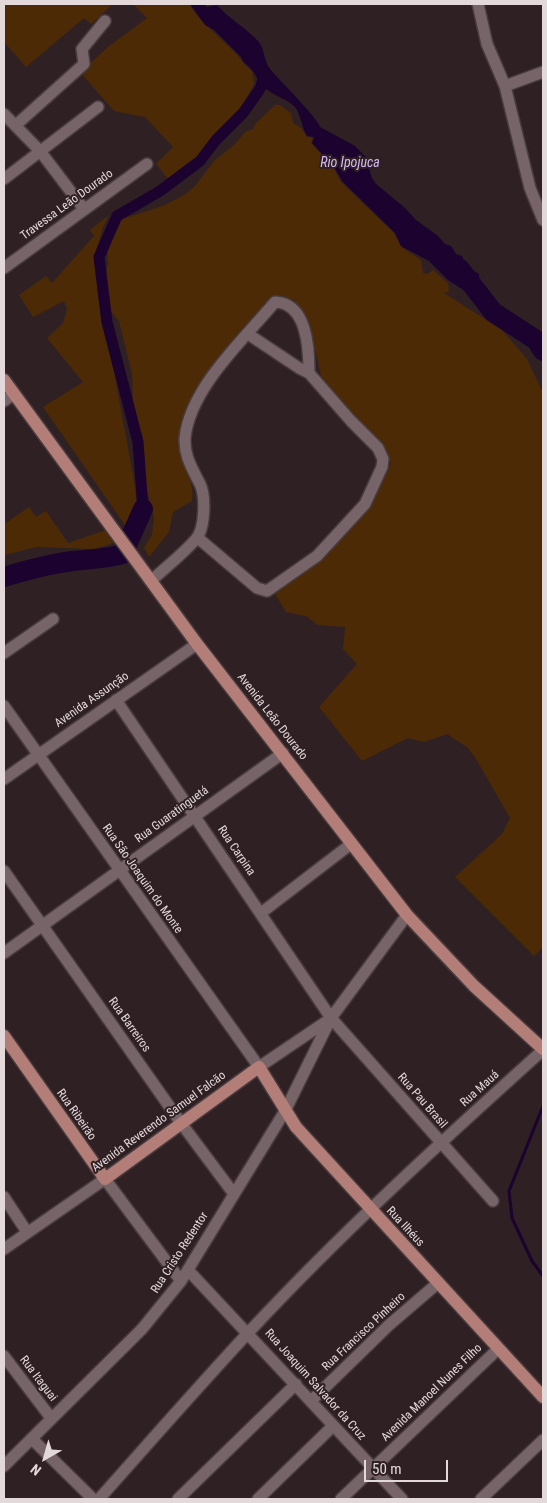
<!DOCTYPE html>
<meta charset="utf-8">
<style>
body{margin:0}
#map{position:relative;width:547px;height:1503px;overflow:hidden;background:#2f2023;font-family:"Roboto Condensed",sans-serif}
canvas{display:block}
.frame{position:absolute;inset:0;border:5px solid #e3d8da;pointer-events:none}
.north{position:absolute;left:20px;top:1433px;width:50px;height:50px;-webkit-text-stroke:4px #2f2023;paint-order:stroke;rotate:218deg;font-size:14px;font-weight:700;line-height:20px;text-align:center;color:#e3d8da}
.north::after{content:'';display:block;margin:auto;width:18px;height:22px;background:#e3d8da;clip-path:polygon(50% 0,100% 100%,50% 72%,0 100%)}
.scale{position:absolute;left:364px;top:1460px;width:84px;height:22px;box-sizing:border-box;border:2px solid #e3d8da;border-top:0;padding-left:6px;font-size:15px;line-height:18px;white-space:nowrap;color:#e3d8da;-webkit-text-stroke:4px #2f2023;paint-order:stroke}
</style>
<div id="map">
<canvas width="547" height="1503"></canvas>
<div class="frame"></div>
<div class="north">N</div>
<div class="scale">50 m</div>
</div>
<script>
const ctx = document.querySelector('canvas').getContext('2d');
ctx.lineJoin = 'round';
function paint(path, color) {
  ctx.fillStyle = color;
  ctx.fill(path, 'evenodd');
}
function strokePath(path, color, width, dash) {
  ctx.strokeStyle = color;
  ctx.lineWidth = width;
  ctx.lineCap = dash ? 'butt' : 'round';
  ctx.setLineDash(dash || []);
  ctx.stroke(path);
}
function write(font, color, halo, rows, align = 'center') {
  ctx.font = font + ' "Roboto Condensed",sans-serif';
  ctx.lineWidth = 4;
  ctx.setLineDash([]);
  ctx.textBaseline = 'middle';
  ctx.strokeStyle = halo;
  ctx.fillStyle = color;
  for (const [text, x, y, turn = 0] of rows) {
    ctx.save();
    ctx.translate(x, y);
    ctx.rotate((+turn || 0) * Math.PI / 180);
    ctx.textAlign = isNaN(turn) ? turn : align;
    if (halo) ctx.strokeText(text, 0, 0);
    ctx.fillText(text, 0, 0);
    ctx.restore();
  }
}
const green = new Path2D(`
 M4,4H113L91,24L84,18L26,67L4,42Z
 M133,4H189C202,25 222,38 238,56C243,62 245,66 252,71L254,84L241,108L197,159L169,180L156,164L173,147L145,117L114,111L80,72L108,47L147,18Z
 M275,105H280L291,113L293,123L301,128L307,137L313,138L311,143L333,167L341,182L394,233L401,247L421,260L423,273L427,274L433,270L448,283L449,292L444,293L502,330L527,359L543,393V947L534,956L455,877L502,834L510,818L476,759L468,748L447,734L424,742L408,738L362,761L319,707L357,664L343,649L345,627L318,625L306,616L286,612L274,592L289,579L322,560L372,504L391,463L384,447L352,414L321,376L316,353L304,316L294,300L276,297C244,319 181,398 181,438C181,444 181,451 182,457C185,473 195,483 192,501L173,512L169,532L149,557L144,548L152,535L154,518L142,471V450L133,403L132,374L119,321L109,309L105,277L108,264L107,245L113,230L123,219L165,205L184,195L195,186L214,161L234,145L246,131L252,130L256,123Z
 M109,215L103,227L94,259L101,319L114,372L135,486L137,508L127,528L43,407L83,382L47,338L63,323L67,309L64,301L33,317L19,295L46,276L52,283L94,236L90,230Z
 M29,507L36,517L46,511L68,543L106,530L116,542L94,549L37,547L4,555V520L6,523Z`);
const water = new Path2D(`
 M190,4H204L207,7L217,5C228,18 246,28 258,41C265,49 264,62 270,69C280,81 317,117 320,127L355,146L365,156L372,178L376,184L405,208L416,220L438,236L445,244L451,246L456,254L462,256L466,266L479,274V285L472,301L465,291L448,280L429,261L401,246L395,233L342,181L334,167L312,143L314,137L307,136C302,128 300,113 295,107C286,98 274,96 265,88C258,82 256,74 251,69C247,64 244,64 241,57L214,30L205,25Z`);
const stream = new Path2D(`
 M543,1106L509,1191L512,1218L532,1261L543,1276`);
const canal = new Path2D(`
 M143,509L138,442L107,322L99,257L117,216L160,191L200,161L216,140L243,113L260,89L265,72`);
const river = new Path2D(`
 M460,269L493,312L536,340L543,351
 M4,577C27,570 49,564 73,561C90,559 106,559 123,554L143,509`);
const minor = new Path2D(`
 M478,4L487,44L505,86L530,188L543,220
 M505,86L543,72
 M4,114L40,151L84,209
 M16,125L84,64L82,49L105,21
 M4,179L98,107
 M4,268L147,164
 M248,334L299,368L309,373
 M4,401L14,394
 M151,581C166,567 183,554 196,539C205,529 206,496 200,484C192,468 184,456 185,438C190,388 244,339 275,302C307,303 309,348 309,373L351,421L378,448L383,459L382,467L365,504L317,556L267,591L257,588L198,538
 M4,653L53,619
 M116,700L331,1018L493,1201
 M4,706L259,1067L330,1019
 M4,779L197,644
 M4,871L181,1123L234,1194
 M261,913L351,844
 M4,953L283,753
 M4,1197L27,1232
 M4,1249L105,1179L181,1281
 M188,1270L402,1499
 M4,1356L51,1418
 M311,1401L389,1325L438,1283
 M32,1439L93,1499
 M4,1466L142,1329L181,1281L285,1111L331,1018L407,915
 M99,1499C148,1444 197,1388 248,1333C341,1233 442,1141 543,1050
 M178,1499L296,1384
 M258,1499L333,1426
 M341,1499L498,1349
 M481,1499L543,1440`);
const major = new Path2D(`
 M4,380L197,644L407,915L474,986L543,1049
 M4,1036L105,1179L259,1067L296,1127L543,1397`);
const streetNames = [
 ["Travessa Leão Dourado",67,205,-36],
 ["Avenida Assunção",92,700,-35],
 ["Avenida Leão Dourado",272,717,52],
 ["Rua Guaratinguetá",172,815,-36],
 ["Rua Carpina",236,851,56],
 ["Rua São Joaquim do Monte",142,879,55],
 ["Rua Barreiros",129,1025,55],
 ["Rua Mauá",480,1089,-42],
 ["Rua Pau Brasil",422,1101,49],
 ["Rua Ribeirão",76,1115,55],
 ["Avenida Reverendo Samuel Falcão",159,1122,-36],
 ["Rua Ilhéus",405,1227,47],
 ["Rua Cristo Redentor",180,1253,-57],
 ["Rua Francisco Pinheiro",364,1332,-43],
 ["Rua Itaguai",38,1379,53],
 ["Rua Joaquim Salvador da Cruz",315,1385,48],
 ["Avenida Manoel Nunes Filho",432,1393,-44]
];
const waterNames = [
 ["Rio Ipojuca",350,163]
];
paint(green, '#4d2a06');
paint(water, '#1b022f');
strokePath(stream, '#1b022f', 3);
strokePath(canal, '#1b022f', 11);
strokePath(river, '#1b022f', 20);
strokePath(minor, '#483b3e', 14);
strokePath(major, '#483b3e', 15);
strokePath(minor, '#776468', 11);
strokePath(major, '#b27e77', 12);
write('12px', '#e3d8da', '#2f2023', streetNames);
write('italic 14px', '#d5b7f7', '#2f2023', waterNames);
</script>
